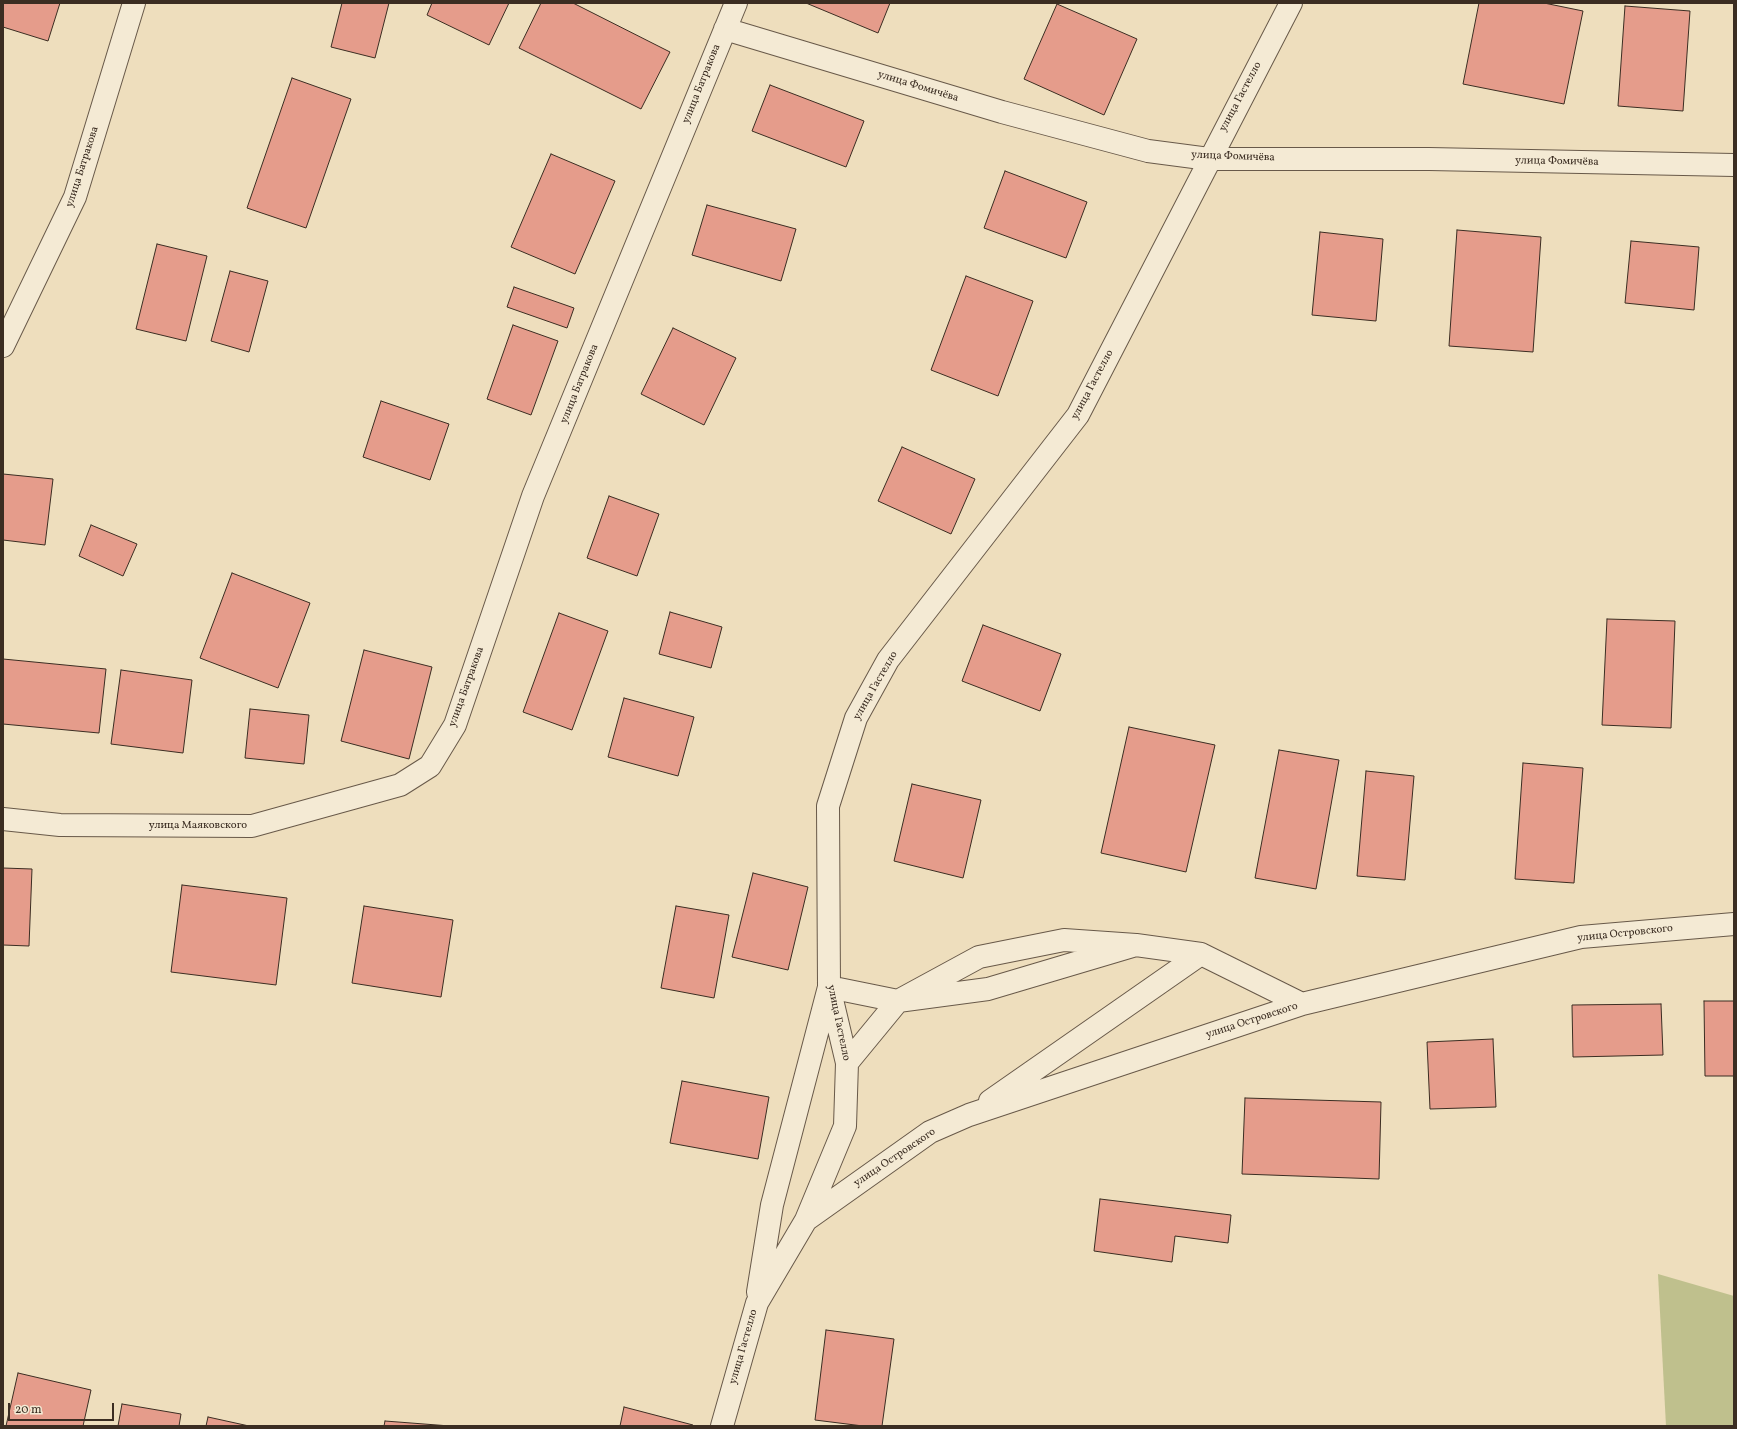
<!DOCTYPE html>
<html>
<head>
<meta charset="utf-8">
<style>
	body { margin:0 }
	#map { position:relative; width:1737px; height:1429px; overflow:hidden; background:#eedebd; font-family:Vollkorn,serif }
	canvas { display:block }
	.frame { position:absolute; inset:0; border:4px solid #3b2d22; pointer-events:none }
	.scale { position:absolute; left:8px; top:1403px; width:106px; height:18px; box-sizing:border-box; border:2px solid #3b2d22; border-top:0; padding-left:5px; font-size:12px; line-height:14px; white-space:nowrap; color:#3b2d22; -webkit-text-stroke:3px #f4ead4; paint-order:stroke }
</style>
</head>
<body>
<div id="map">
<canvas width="1737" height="1429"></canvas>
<div class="frame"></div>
<div class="scale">20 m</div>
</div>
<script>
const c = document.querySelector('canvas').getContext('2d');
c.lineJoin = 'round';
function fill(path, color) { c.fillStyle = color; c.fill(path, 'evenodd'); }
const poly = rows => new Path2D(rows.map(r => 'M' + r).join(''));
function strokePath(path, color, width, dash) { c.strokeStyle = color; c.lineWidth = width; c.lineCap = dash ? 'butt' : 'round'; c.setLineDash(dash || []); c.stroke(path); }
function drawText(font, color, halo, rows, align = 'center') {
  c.font = font + ' Vollkorn,serif'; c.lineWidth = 3; c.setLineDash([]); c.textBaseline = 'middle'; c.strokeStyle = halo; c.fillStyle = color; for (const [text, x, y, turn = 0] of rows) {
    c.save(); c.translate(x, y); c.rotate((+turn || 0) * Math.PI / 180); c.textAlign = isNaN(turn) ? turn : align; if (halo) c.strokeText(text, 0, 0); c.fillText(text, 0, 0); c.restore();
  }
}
fill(poly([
	[1658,1274,1734,1296,1734,1426,1666,1426]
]), '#bfc08d');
const building = poly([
	[3,3,60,3,48,41,3,27,3,3],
	[342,3,389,3,375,58,331,47,342,3],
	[432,3,509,3,489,45,427,15,432,3],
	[541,3,573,3,670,52,641,109,519,48,541,3],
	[806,3,890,3,878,33,806,3],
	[1479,3,1544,3,1583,11,1564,104,1463,84,1479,3],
	[1057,4,1137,39,1104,115,1024,79,1057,4],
	[1625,6,1690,11,1683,111,1618,106,1625,6],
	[292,78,351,99,306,228,247,208,292,78],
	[770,85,864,121,846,167,752,131,770,85],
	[551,154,615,181,575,274,511,247,551,154],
	[1005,171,1087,202,1066,258,984,228,1005,171],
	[707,205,796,229,781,281,692,255,707,205],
	[1457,230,1541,237,1533,352,1449,346,1457,230],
	[1320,232,1383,239,1376,321,1312,315,1320,232],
	[1631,241,1699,247,1694,310,1625,303,1631,241],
	[157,244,207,256,186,341,136,329,157,244],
	[230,271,268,281,249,352,211,341,230,271],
	[966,276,1033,301,998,396,931,370,966,276],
	[514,287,574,308,567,328,507,307,514,287],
	[513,325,558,341,531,415,487,399,513,325],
	[673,328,736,358,704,425,641,394,673,328],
	[381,401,449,424,430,480,363,457,381,401],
	[902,447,975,479,951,534,878,501,902,447],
	[3,474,53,479,45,545,3,540,3,474],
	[609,496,659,514,637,576,587,558,609,496],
	[91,525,137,544,123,576,79,556,91,525],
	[232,573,310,603,278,688,200,658,232,573],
	[670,612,722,627,711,668,659,654,670,612],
	[559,613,608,631,572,730,523,712,559,613],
	[1607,619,1675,621,1671,728,1602,725,1607,619],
	[983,625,1061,654,1040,711,962,681,983,625],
	[364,650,432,667,409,759,341,741,364,650],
	[3,659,106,669,99,733,3,724,3,659],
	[121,670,192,680,183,753,111,744,121,670],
	[624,698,694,717,678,776,608,757,624,698],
	[250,709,309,715,304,764,245,758,250,709],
	[1129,727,1215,745,1186,872,1101,853,1129,727],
	[1279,750,1339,760,1316,889,1255,878,1279,750],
	[1523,763,1583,768,1574,883,1515,879,1523,763],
	[1366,771,1414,776,1405,880,1357,876,1366,771],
	[912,784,981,800,963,878,894,861,912,784],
	[3,868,32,869,29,946,3,945,3,868],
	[753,873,808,887,788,970,732,957,753,873],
	[182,885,287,898,276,985,171,972,182,885],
	[364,906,453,920,441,997,352,983,364,906],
	[676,906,729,915,714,998,661,988,676,906],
	[1704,1001,1734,1001,1734,1076,1705,1076,1704,1001],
	[1661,1004,1663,1055,1573,1057,1572,1005,1661,1004],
	[1493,1039,1496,1107,1430,1109,1427,1042,1493,1039],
	[682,1081,769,1097,758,1159,670,1143,682,1081],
	[1245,1098,1381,1102,1379,1179,1242,1174,1245,1098],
	[1100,1199,1231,1215,1228,1243,1175,1236,1172,1262,1094,1251,1100,1199],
	[826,1330,894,1339,882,1426,863,1426,815,1420,826,1330],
	[18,1373,91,1390,83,1426,6,1426,18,1373],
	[122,1404,181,1414,179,1426,118,1426,122,1404],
	[624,1407,693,1425,693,1426,620,1426,624,1407],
	[208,1417,249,1426,206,1426,208,1417],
	[385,1421,450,1426,384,1426,385,1421]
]);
fill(building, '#e59c8b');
strokePath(building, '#3b2d22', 1);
const minor = poly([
	[725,29,1002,112,1148,151,1209,159,1429,159,1734,165],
	[3,346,75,197,134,3],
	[3,819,60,825,252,826,400,785,430,766,455,725,533,496,736,3],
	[847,1063,898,1001,979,957,1064,940,1136,945,1201,954,1302,1004],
	[990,1101,1201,954],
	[806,1220,930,1132,969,1115,1302,1004,1581,937,1734,924],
	[758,1292,772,1205,829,987,898,1001,988,989,1136,945],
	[722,1426,757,1303,806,1220,845,1126,847,1063,829,987,828,806,856,718,888,660,1078,415,1291,3]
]);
strokePath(minor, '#685949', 24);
strokePath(minor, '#f4ead4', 22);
drawText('11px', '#3b2d22', '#f4ead4', [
	["улица Батракова",702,84,-68],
	["улица Фомичёва",918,87,17],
	["улица Гастелло",1241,97,-62],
	["улица Фомичёва",1233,157,2],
	["улица Фомичёва",1557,162,1],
	["улица Батракова",83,167,-72],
	["улица Батракова",580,384,-68],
	["улица Гастелло",1093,385,-62],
	["улица Гастелло",876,686,-60],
	["улица Батракова",467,687,-70],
	["улица Маяковского",198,826],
	["улица Островского",1625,934,-6],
	["улица Островского",1252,1021,-18],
	["улица Гастелло",838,1023,78],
	["улица Островского",895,1158,-34],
	["улица Гастелло",744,1347,-74]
]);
</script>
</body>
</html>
